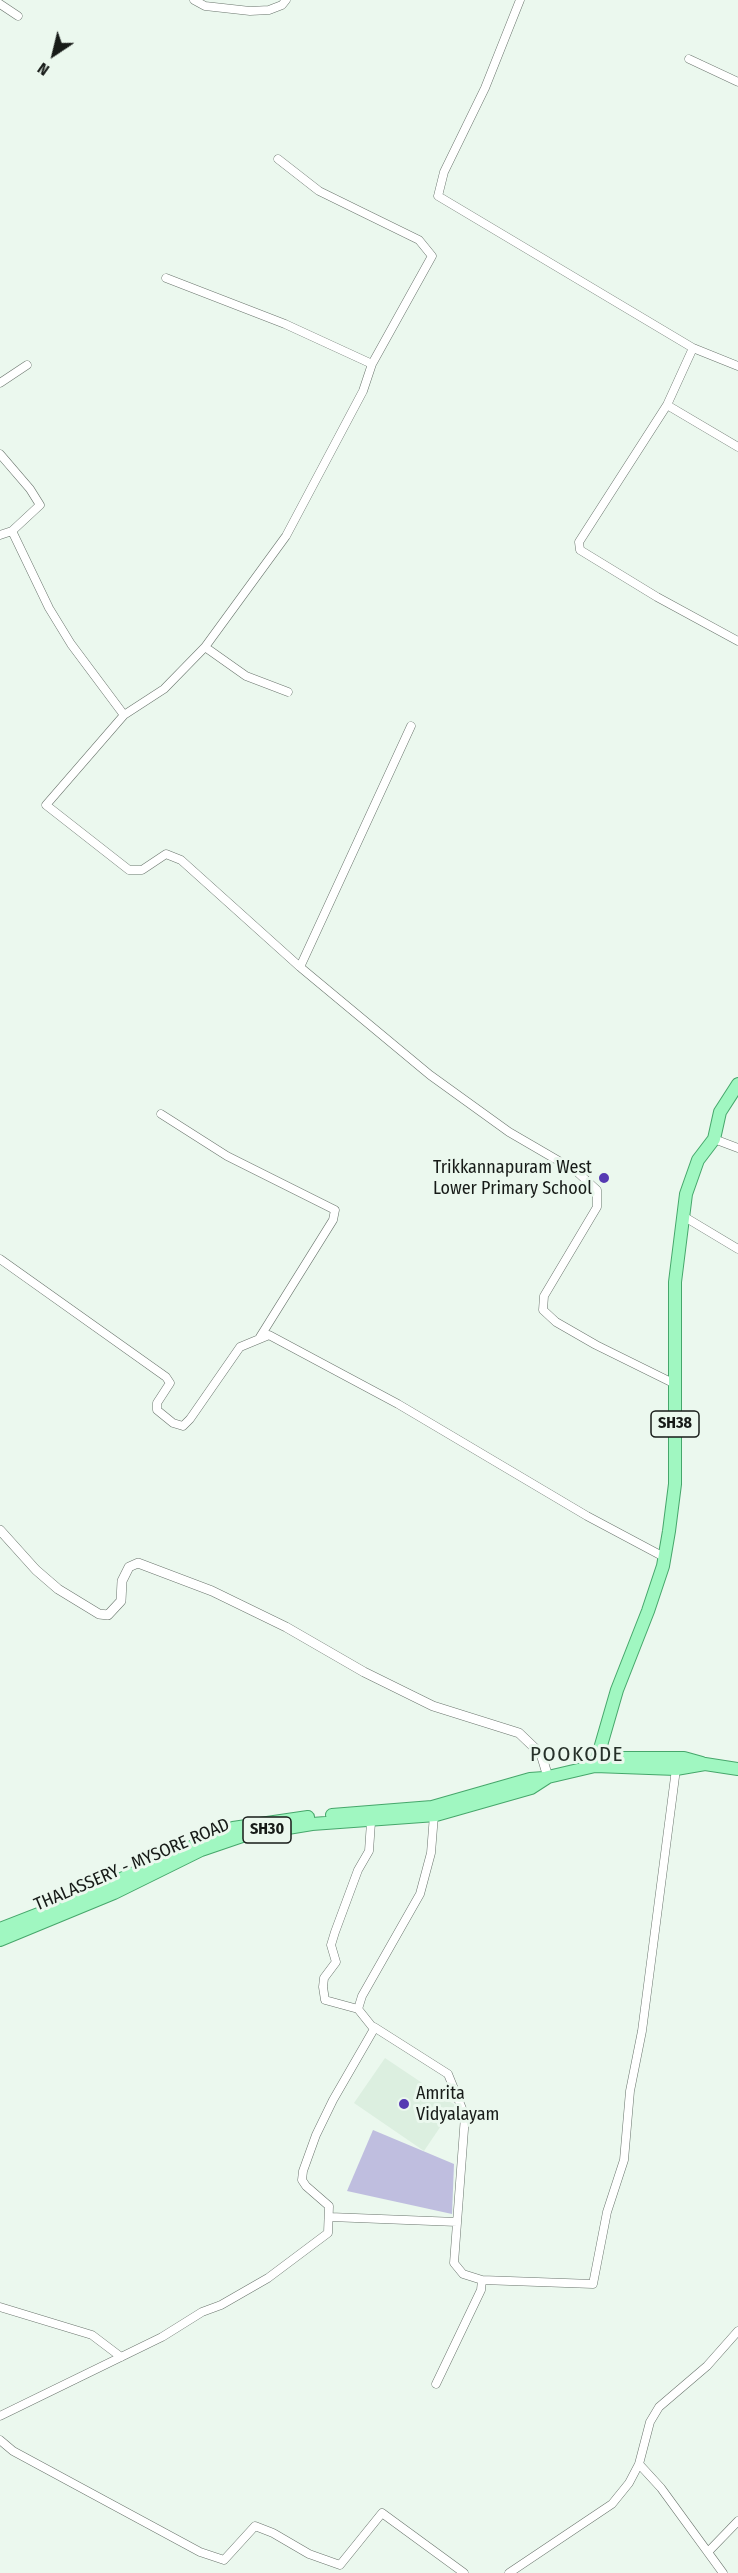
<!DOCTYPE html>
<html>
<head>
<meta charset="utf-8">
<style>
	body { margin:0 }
	#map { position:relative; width:738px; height:2573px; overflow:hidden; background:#ebf8ee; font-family:"Fira Sans Condensed",sans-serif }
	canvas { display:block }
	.north { position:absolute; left:24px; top:24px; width:60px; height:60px; -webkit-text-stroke:4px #ebf8ee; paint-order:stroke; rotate:215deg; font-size:16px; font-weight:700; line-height:24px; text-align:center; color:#171b18 }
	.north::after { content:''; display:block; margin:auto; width:21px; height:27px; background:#171b18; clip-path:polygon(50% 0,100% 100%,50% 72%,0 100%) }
</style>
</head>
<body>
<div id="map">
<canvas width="738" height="2573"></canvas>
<div class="north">N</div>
</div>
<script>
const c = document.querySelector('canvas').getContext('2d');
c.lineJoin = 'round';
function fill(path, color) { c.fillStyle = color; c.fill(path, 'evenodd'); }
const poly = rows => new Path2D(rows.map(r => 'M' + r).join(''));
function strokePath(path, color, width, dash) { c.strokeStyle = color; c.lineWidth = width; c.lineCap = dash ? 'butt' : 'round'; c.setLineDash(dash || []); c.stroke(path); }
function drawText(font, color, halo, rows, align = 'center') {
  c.font = font + ' "Fira Sans Condensed",sans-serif'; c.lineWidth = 6; c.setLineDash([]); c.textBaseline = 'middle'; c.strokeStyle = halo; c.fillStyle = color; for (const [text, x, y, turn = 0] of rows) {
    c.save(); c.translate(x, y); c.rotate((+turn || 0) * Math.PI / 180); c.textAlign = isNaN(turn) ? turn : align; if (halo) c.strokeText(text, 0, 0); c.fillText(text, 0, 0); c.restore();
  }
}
fill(poly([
	[385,2058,455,2105,424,2151,354,2103]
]), '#dcefe0');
fill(poly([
	[373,2130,454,2164,452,2214,347,2191]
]), '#bfbedf');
const minor = poly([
	[194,0,205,6,250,11,269,10,282,5,286,0],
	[520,0,485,88,444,172,438,196,693,348,738,366],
	[0,4,18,16],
	[689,59,738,82],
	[278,159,319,191,419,240,432,256,372,364,363,391,286,536,205,647,164,689,124,715,46,805,129,870,142,870,166,854,181,860,300,967,430,1075,509,1132,576,1171,597,1190,597,1207,544,1296,543,1310,556,1322,596,1345,675,1384],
	[166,278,285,324,372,364],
	[693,348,667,405,579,542,580,550,657,597,738,641],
	[0,383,27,365],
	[667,405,738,447],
	[0,454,30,489,40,505,12,531,0,535],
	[12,531,49,608,71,644,124,715],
	[205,647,246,676,288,692],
	[300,967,411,726],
	[161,1114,227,1156,335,1210,333,1220,260,1337],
	[714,1139,738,1148],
	[683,1216,738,1249],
	[0,1259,166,1377,170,1383,157,1403,157,1410,173,1423,183,1426,190,1419,240,1347,269,1335,398,1404,587,1516,664,1557],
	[358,2009,325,2000,323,1987,324,1978,336,1962,331,1945,335,1932,358,1870,369,1851,371,1822],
	[374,2027,448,2074,465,2116,454,2263,463,2274,482,2280,593,2284,607,2212,624,2160,630,2091,642,2031,676,1769],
	[330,2217,457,2222],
	[0,2307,92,2335,121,2357],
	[436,2384,481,2290,482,2280],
	[0,2416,162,2337,202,2312,221,2305,268,2278,328,2233,329,2206,306,2186,302,2180,303,2171,316,2135,333,2100,374,2029,358,2009,362,1996,420,1894,431,1853,434,1815],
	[0,2440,13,2451,200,2552,224,2560,255,2526,273,2533,309,2554,340,2565,382,2513,464,2573],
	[639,2464,661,2488,723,2573],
	[708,2552,738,2521],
	[509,2573,612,2504,629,2483,639,2464,650,2422,659,2407,707,2366,738,2331]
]);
const tertiary = poly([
	[0,1530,36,1570,58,1589,99,1614,108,1615,121,1601,122,1581,129,1567,138,1563,212,1591,286,1627,364,1672,433,1706,519,1733,541,1754,548,1777]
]);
const primary = poly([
	[595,1766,617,1690,648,1611,663,1566,669,1531,675,1484,675,1282,686,1194,698,1160,714,1139,720,1112,738,1084],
	[596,1766,609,1759,620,1758,684,1758,702,1763],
	[332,1815,432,1807,530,1779,544,1778],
	[0,1929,77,1899,233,1828,308,1817],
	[0,1940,114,1893,201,1850,245,1835,312,1824,436,1815,531,1788,548,1777,595,1766,676,1769,705,1764,738,1769]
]);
strokePath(minor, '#6a756d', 9);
strokePath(tertiary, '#6a756d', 10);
strokePath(primary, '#46a76b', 14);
strokePath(minor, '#fff', 8);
strokePath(tertiary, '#fff', 9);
strokePath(primary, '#a0f7c1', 12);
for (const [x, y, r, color] of [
	[604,1178,6,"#553ab2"],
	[404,2104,6,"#553ab2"]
]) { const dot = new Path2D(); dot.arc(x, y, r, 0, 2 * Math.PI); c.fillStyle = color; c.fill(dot); strokePath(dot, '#ebf8ee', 2); }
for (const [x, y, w] of [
	[675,1424,48],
	[267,1830,48]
]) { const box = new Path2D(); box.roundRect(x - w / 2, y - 13, w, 26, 4.5); c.fillStyle = '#ebf8ee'; c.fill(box); strokePath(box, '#171b18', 1.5); }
drawText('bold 16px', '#171b18', null, [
	["SH38",675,1424],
	["SH30",267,1830]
]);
drawText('18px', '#171b18', '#ebf8ee', [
	["Trikkannapuram West",592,1168],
	["Lower Primary School",592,1189],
	["Amrita",416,2094,"left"],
	["Vidyalayam",416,2115,"left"]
], 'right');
drawText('18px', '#171b18', '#ebf8ee', [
	["THALASSERY - MYSORE ROAD",132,1865,-23]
]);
c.letterSpacing = '1.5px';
drawText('21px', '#263029', '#ebf8ee', [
	["POOKODE",577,1755]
]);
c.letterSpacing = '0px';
</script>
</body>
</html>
